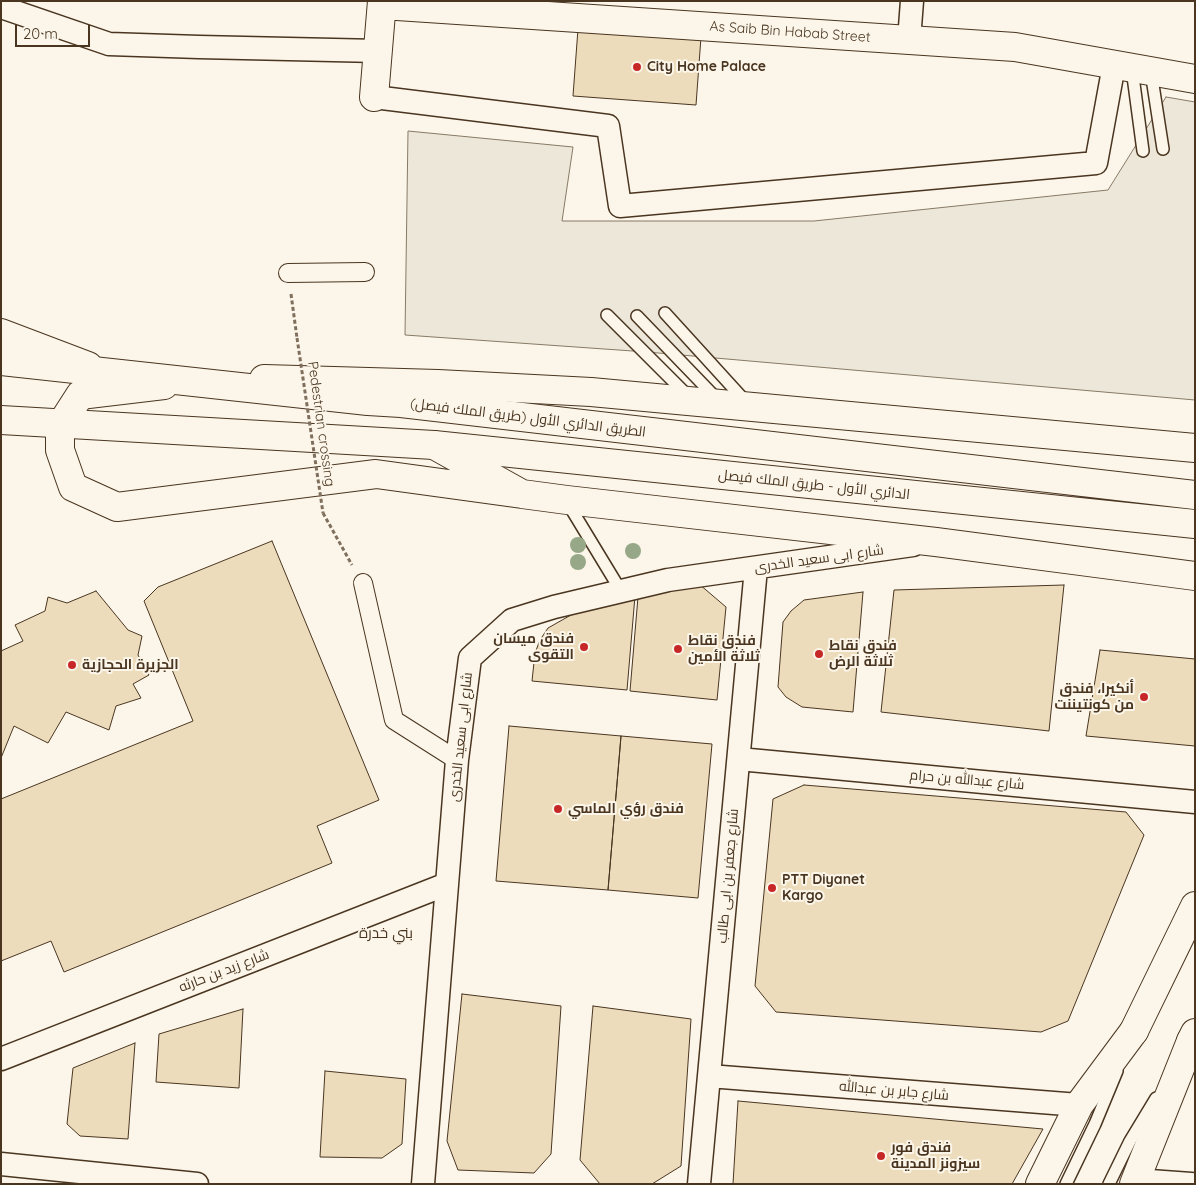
<!DOCTYPE html>
<html>
<head>
<meta charset="utf-8">
<style>
	body { margin:0 }
	#map { position:relative; width:1196px; height:1185px; overflow:hidden; background:#fbf6e9; font-family:Quicksand,sans-serif }
	canvas { display:block }
	.frame { position:absolute; inset:0; border:2px solid #4a3520; pointer-events:none }
	.scale { position:absolute; left:15px; top:25px; width:75px; height:22px; box-sizing:border-box; border:2px solid #4a3520; border-top:0; padding-left:6px; font-size:15px; line-height:18px; white-space:nowrap; color:#4a3520; -webkit-text-stroke:4px #fbf6e9; paint-order:stroke }
</style>
</head>
<body>
<div id="map">
<canvas width="1196" height="1185"></canvas>
<div class="frame"></div>
<div class="scale">20 m</div>
</div>
<script>
const c = document.querySelector('canvas').getContext('2d');
c.lineJoin = 'round';
function fill(path, color) { c.fillStyle = color; c.fill(path, 'evenodd'); }
const poly = rows => new Path2D(rows.map(r => 'M' + r).join(''));
function strokePath(path, color, width, dash) { c.strokeStyle = color; c.lineWidth = width; c.lineCap = dash ? 'butt' : 'round'; c.setLineDash(dash || []); c.stroke(path); }
function drawText(font, color, halo, rows, align = 'center') {
  c.font = font + ' Quicksand,Cairo,sans-serif'; c.lineWidth = 4; c.setLineDash([]); c.textBaseline = 'middle'; c.strokeStyle = halo; c.fillStyle = color; for (const [text, x, y, turn = 0] of rows) {
    c.save(); c.translate(x, y); c.rotate((+turn || 0) * Math.PI / 180); c.textAlign = isNaN(turn) ? turn : align; if (halo) c.strokeText(text, 0, 0); c.fillText(text, 0, 0); c.restore();
  }
}
const parking = poly([
	[1166,97,1195,102,1195,400,647,352,405,335,408,131,573,147,562,221,814,221,1108,190,1166,97]
]);
fill(parking, '#ede7d9');
strokePath(parking, '#887966', 1);
const building = poly([
	[578,29,701,37,696,105,573,96,578,29],
	[272,541,379,800,317,826,332,863,64,972,51,941,1,961,1,799,193,721,144,601,158,587,272,541],
	[699,584,726,607,717,700,630,691,638,597,699,584],
	[1064,585,1049,731,881,712,894,590,1064,585],
	[96,591,128,630,142,636,138,655,149,675,133,684,141,698,116,706,109,730,66,712,48,743,14,726,1,758,1,651,23,641,15,625,45,611,48,597,67,603,96,591],
	[863,592,853,712,802,707,786,697,778,687,783,622,791,611,804,600,863,592],
	[635,596,627,690,532,681,535,653,540,640,548,628,578,611,635,596],
	[1100,650,1195,659,1195,746,1086,736,1100,650],
	[509,726,621,736,608,890,496,881,509,726],
	[621,736,712,744,698,898,608,890,621,736],
	[804,785,1126,812,1144,835,1068,1021,1041,1032,776,1012,755,986,773,799,804,785],
	[462,994,561,1006,551,1154,534,1173,458,1170,447,1141,462,994],
	[593,1006,691,1019,681,1166,652,1184,600,1184,580,1160,593,1006],
	[243,1009,239,1088,156,1082,159,1034,243,1009],
	[135,1043,128,1139,80,1136,67,1124,73,1068,135,1043],
	[325,1071,406,1079,402,1144,382,1158,320,1157,325,1071],
	[738,1101,1043,1129,1012,1184,733,1184,738,1101]
]);
fill(building, '#ecdcbc');
strokePath(building, '#4a3520', 1);
const service = poly([
	[1132,69,1143,151],
	[1151,72,1163,149],
	[665,313,746,402],
	[607,315,689,397],
	[637,316,717,399],
	[567,502,621,591],
	[1066,1184,1095,1124,1117,1071],
	[1109,1184,1130,1141,1156,1098]
]);
const pedestrian = poly([
	[288,273,365,272],
	[363,583,394,720,457,760]
]);
const minor = poly([
	[1,7,109,44,199,47,378,51],
	[909,40,912,1],
	[374,97,608,126,620,206,1096,163,1114,65],
	[739,759,1195,802],
	[1,1059,447,884],
	[709,1076,1079,1105],
	[1,1164,197,1184],
	[1136,1180,1191,1184],
	[423,1184,457,760,470,658,512,620,554,607,668,580,913,545],
	[699,1184,756,568]
]);
const tertiary = poly([
	[1040,1184,1079,1105,1134,1031],
	[1134,1184,1191,1041]
]);
const secondary = poly([
	[382,5,1015,47,1195,79],
	[374,97,382,1],
	[1,333,88,366],
	[264,379,438,384,591,392,1195,448],
	[164,385,80,395,62,423,60,436,60,450,73,487,117,507,376,474,522,494],
	[434,445,522,494,567,500,936,542,1195,576],
	[1134,1031,1195,906],
	[1191,1041,1195,1033]
]);
const trunk = poly([
	[1,361,368,401,401,403,1195,495],
	[1,420,434,445,1195,524]
]);
strokePath(service, '#4a3520', 14);
strokePath(pedestrian, '#4a3520', 20);
strokePath(minor, '#4a3520', 25);
strokePath(tertiary, '#4a3520', 30);
strokePath(secondary, '#4a3520', 30);
strokePath(trunk, '#4a3520', 30);
strokePath(poly([
	[291,294,297,338],
	[323,513,352,565]
]), '#7f6f5c', 3, [4, 2.5]);
strokePath(service, '#fbf6e9', 11);
strokePath(pedestrian, '#fbf6e9', 18);
strokePath(minor, '#fbf6e9', 22);
strokePath(tertiary, '#fbf6e9', 28);
strokePath(secondary, '#fbf6e9', 28);
strokePath(trunk, '#fbf6e9', 28);
strokePath(poly([
	[297,338,323,513]
]), '#7f6f5c', 3, [4, 2.5]);
c.fillStyle = '#96a887';
for (const [x, y] of [
	[578,545],
	[633,551],
	[578,562]
]) { c.beginPath(); c.arc(x, y, 8, 0, 2 * Math.PI); c.fill(); }
for (const [x, y, r, color] of [
	[637,67,5,"#c62828"],
	[584,647,5,"#c62828"],
	[678,649,5,"#c62828"],
	[819,654,5,"#c62828"],
	[72,665,5,"#c62828"],
	[1144,697,5,"#c62828"],
	[558,809,5,"#c62828"],
	[772,888,5,"#c62828"],
	[881,1156,5,"#c62828"]
]) { const dot = new Path2D(); dot.arc(x, y, r, 0, 2 * Math.PI); c.fillStyle = color; c.fill(dot); strokePath(dot, '#fbf6e9', 2); }
drawText('14px', '#4a3520', '#fbf6e9', [
	["As Saib Bin Habab Street",790,32,4],
	["الطريق الدائري الأول (طريق الملك فيصل)",528,418,7],
	["Pedestrian crossing",321,424,82],
	["الدائري الأول - طريق الملك فيصل",814,485,6],
	["شارع ابى سعيد الخدرى",819,559,-8],
	["شارع ابى سعيد الخدرى",461,737,-84],
	["شارع عبدالله بن حرام",967,780,5],
	["شارع جعفر بن ابى طالب",728,876,-85],
	["شارع زيد بن حارثه",224,971,-21],
	["شارع جابر بن عبدالله",894,1091,5]
]);
drawText('bold 14px', '#4a3520', '#fbf6e9', [
	["City Home Palace",647,67],
	["فندق ميسان",574,639,"right"],
	["التقوى",574,655,"right"],
	["فندق نقاط",688,641],
	["ثلاثة الأمين",688,657],
	["فندق نقاط",829,646],
	["ثلاثة الرض",829,662],
	["الجزيرة الحجازية",82,665],
	["أنكيرا، فندق",1134,689,"right"],
	["من كونتيننت",1134,705,"right"],
	["فندق رؤي الماسي",568,809],
	["PTT Diyanet",782,880],
	["Kargo",782,896],
	["فندق فور",891,1148],
	["سيزونز المدينة",891,1164]
], 'left');
drawText('15px', '#4a3520', '#fbf6e9', [
	["بني خدرة",386,933]
]);
</script>
</body>
</html>
